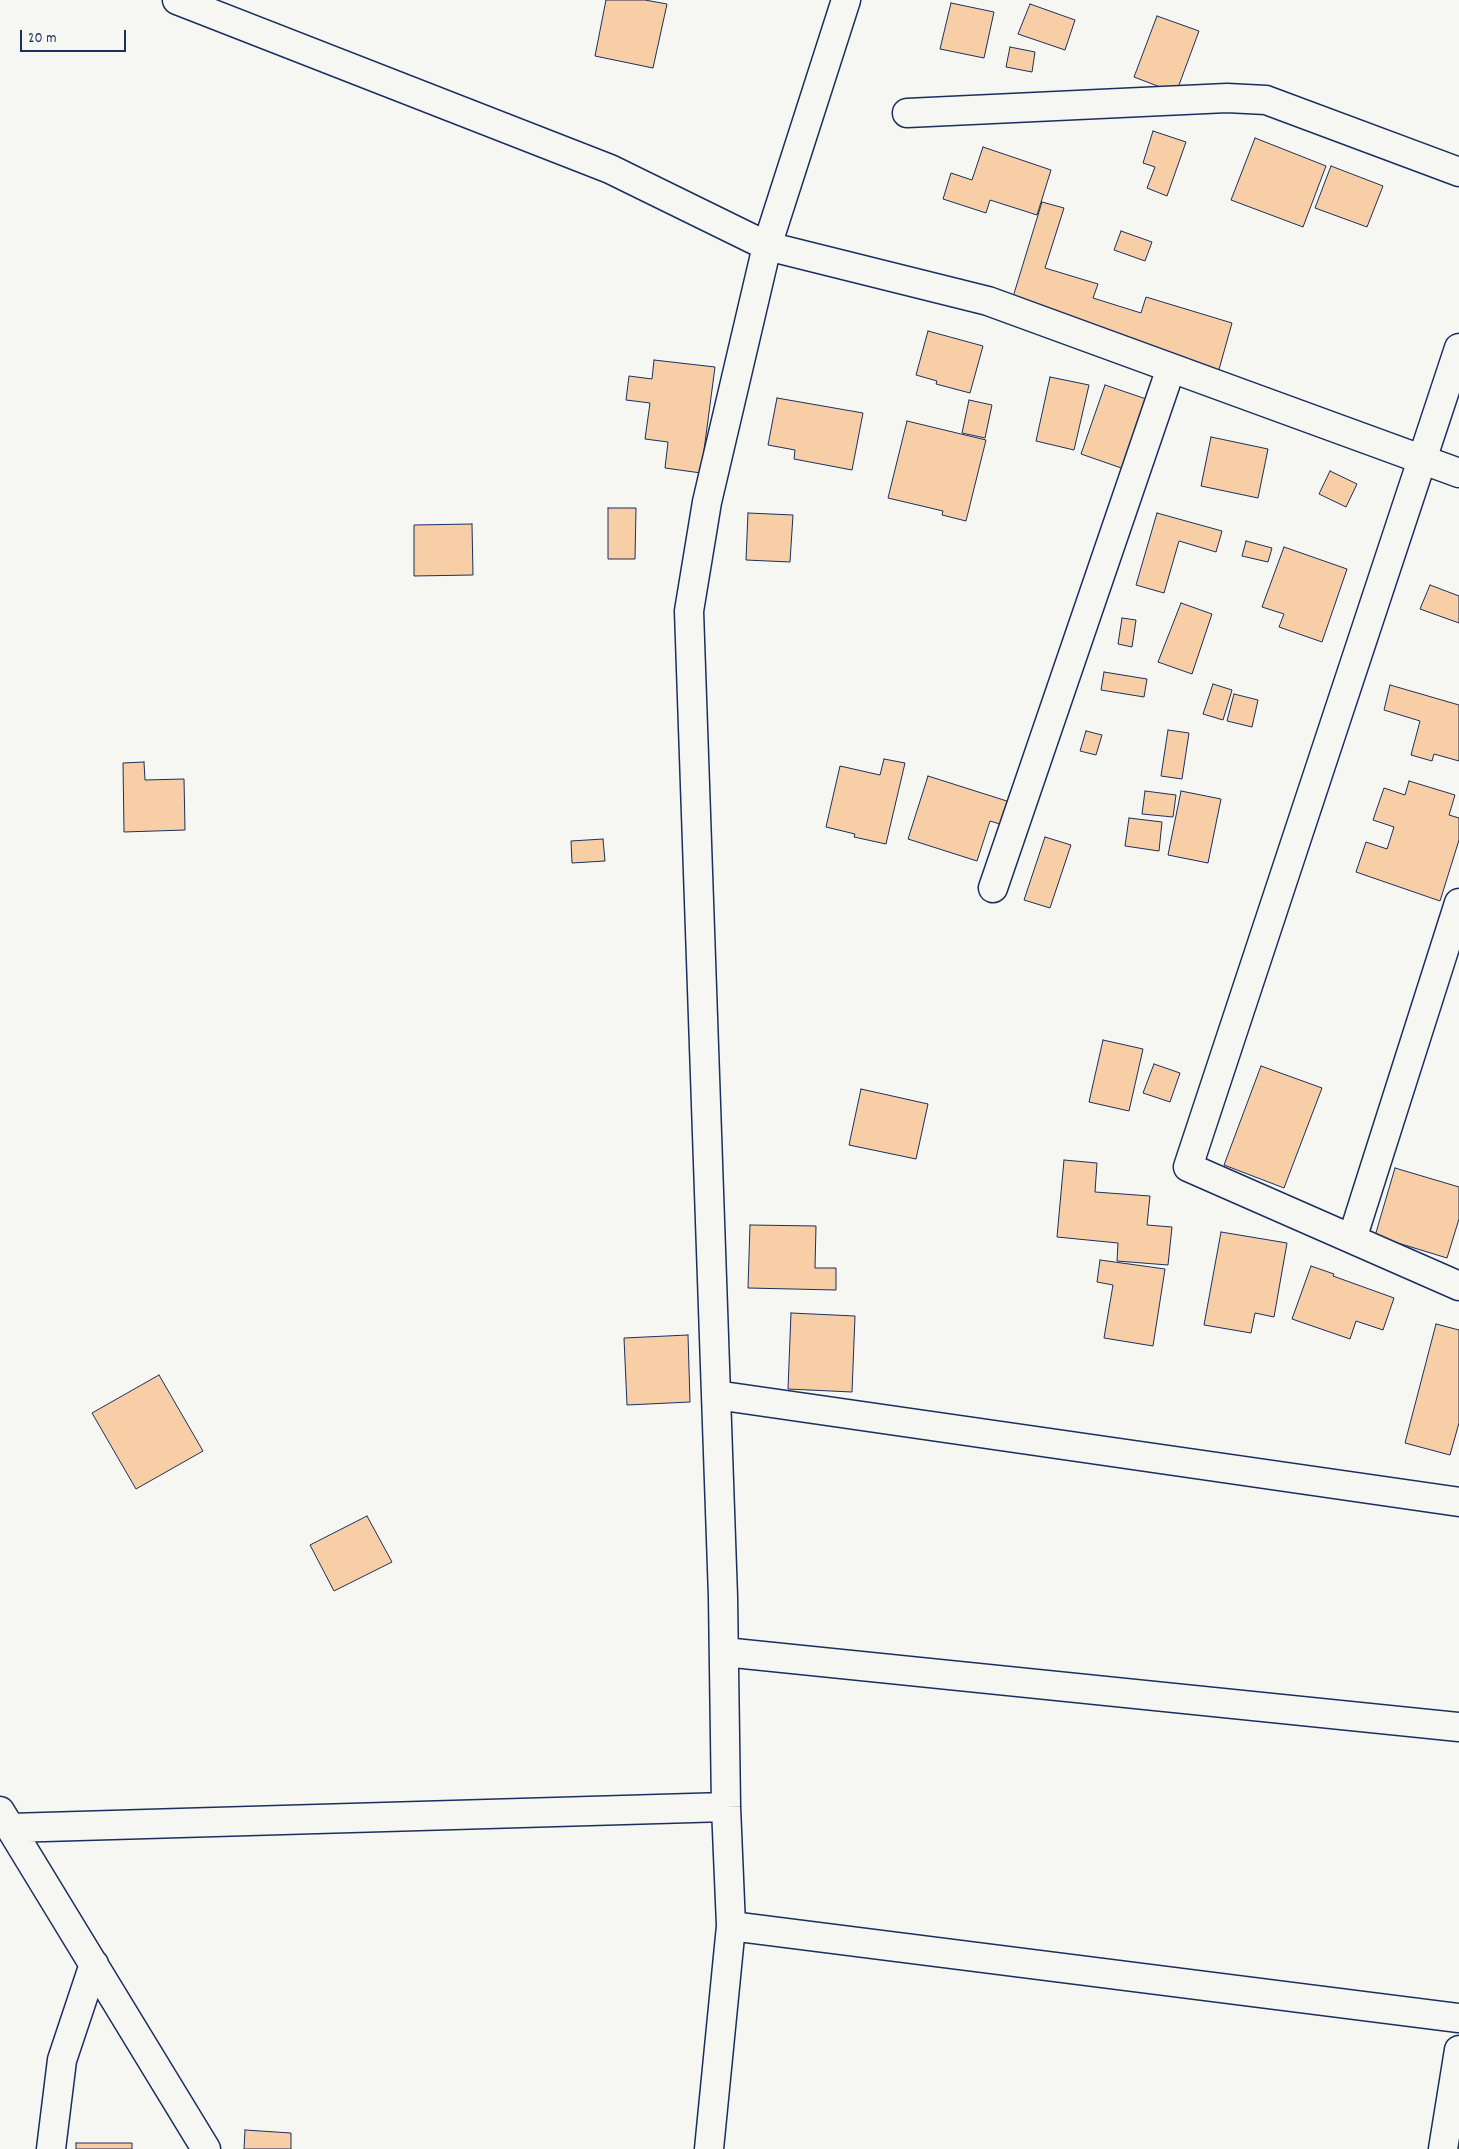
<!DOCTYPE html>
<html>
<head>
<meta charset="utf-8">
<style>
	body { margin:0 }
	#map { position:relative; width:1459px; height:2149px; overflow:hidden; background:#f6f6f2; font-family:Dekko,sans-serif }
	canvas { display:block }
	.scale { position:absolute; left:20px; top:30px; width:106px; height:22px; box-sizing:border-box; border:2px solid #1b2f5e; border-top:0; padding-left:6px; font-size:15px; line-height:18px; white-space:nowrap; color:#1b2f5e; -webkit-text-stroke:4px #f6f6f2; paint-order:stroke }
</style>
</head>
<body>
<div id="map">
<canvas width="1459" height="2149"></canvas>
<div class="scale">20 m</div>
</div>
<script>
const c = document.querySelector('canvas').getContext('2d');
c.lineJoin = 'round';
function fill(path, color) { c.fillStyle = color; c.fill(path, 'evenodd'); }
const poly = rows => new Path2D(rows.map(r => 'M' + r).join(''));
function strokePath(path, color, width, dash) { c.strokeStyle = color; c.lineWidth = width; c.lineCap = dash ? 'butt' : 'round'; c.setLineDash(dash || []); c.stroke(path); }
const building = poly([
	[606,0,645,0,667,4,653,68,595,56,606,0],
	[951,3,994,12,984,58,940,49,951,3],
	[1030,4,1075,20,1065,50,1018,34,1030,4],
	[1157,16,1199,31,1176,93,1134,77,1157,16],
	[1010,47,1035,52,1032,72,1006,67,1010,47],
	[1153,131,1186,142,1167,196,1147,188,1155,167,1143,163,1153,131],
	[1255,138,1326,166,1303,227,1231,200,1255,138],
	[983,147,1051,170,1037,215,990,200,986,213,943,199,951,173,972,180,983,147],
	[1331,166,1383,186,1367,227,1315,208,1331,166],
	[1042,202,1064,208,1045,268,1098,284,1093,298,1141,313,1146,297,1232,323,1218,373,1009,310,1042,202],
	[1121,231,1152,242,1145,261,1114,250,1121,231],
	[928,331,983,346,970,393,936,384,937,381,916,375,928,331],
	[654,360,715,367,701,473,665,468,668,442,645,439,650,403,626,400,629,376,652,379,654,360],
	[1050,377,1089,385,1074,450,1036,441,1050,377],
	[1105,385,1155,402,1130,471,1081,454,1105,385],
	[777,398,863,413,852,470,794,459,795,450,768,445,777,398],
	[969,400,992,405,985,438,962,433,969,400],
	[907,421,986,440,966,521,942,515,943,511,888,498,907,421],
	[1211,437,1268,449,1258,498,1201,486,1211,437],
	[1330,471,1357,484,1346,507,1319,494,1330,471],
	[608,508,636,508,635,559,608,559,608,508],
	[748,513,793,515,790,562,746,560,748,513],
	[1157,513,1222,531,1216,552,1179,541,1164,593,1136,585,1157,513],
	[472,524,473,575,414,576,414,525,472,524],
	[1246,541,1272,548,1268,562,1242,556,1246,541],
	[1284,547,1347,569,1322,642,1279,627,1284,614,1262,607,1284,547],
	[1430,585,1459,596,1459,623,1420,609,1430,585],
	[1181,603,1212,614,1192,674,1158,662,1181,603],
	[1122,618,1136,620,1132,647,1118,644,1122,618],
	[1104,672,1147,679,1144,697,1101,690,1104,672],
	[1213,684,1232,690,1223,720,1203,714,1213,684],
	[1390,685,1459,705,1459,761,1434,754,1432,761,1411,755,1420,721,1384,710,1390,685],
	[1234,694,1258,700,1252,727,1227,721,1234,694],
	[1168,730,1189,733,1182,779,1161,776,1168,730],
	[1086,731,1102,735,1096,755,1080,751,1086,731],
	[884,759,905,763,886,844,854,837,855,834,826,827,840,766,880,775,884,759],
	[144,762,145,780,184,779,185,830,124,832,123,763,144,762],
	[928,776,1010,802,1003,825,990,821,977,861,908,839,928,776],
	[1409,781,1455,795,1449,815,1459,818,1459,840,1440,901,1356,872,1366,842,1387,849,1394,827,1373,820,1384,788,1405,795,1409,781],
	[1145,791,1176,795,1173,817,1142,814,1145,791],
	[1181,791,1221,799,1208,863,1168,855,1181,791],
	[1129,818,1162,822,1159,851,1125,846,1129,818],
	[1045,837,1071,845,1050,908,1024,900,1045,837],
	[603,839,605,861,572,863,571,841,603,839],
	[1103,1040,1143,1049,1129,1111,1089,1102,1103,1040],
	[1154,1064,1180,1073,1170,1102,1143,1093,1154,1064],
	[1261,1066,1322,1088,1284,1188,1224,1165,1261,1066],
	[861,1089,928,1104,916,1159,849,1145,861,1089],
	[1064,1160,1097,1163,1095,1192,1150,1196,1147,1225,1172,1227,1168,1265,1117,1261,1118,1243,1057,1237,1064,1160],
	[1395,1168,1459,1187,1459,1219,1447,1258,1375,1236,1395,1168],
	[750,1225,816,1226,815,1268,836,1268,836,1290,748,1288,750,1225],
	[1221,1232,1287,1243,1274,1317,1255,1313,1251,1333,1204,1325,1221,1232],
	[1100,1260,1165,1269,1153,1346,1104,1338,1113,1285,1097,1282,1100,1260],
	[1311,1266,1334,1274,1333,1276,1394,1298,1383,1330,1356,1321,1350,1339,1292,1319,1311,1266],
	[791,1313,855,1316,852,1392,788,1389,791,1313],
	[1436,1324,1459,1330,1459,1423,1450,1455,1405,1443,1436,1324],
	[688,1335,690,1402,627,1405,624,1338,688,1335],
	[159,1375,203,1451,136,1489,92,1413,159,1375],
	[367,1516,392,1562,334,1591,310,1545,367,1516],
	[245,2130,291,2133,291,2149,244,2149,245,2130],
	[76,2143,132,2143,132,2149,76,2149,76,2143]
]);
fill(building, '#f7cea6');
strokePath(building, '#1b2f5e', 1);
const minor = poly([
	[177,0,610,169,767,246,988,301,1459,473],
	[907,113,1227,98,1266,100,1459,172],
	[1459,348,1188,1167,1459,1286],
	[993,888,1171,368],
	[1352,1239,1459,903],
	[716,1395,1459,1502],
	[724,1652,1459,1727],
	[0,1811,206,2149],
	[10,1828,726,1807],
	[731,1926,1459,2018],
	[51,2149,62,2060,94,1964],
	[709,2149,731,1926,726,1807,723,1597,716,1395,689,611,707,502,767,246,846,0],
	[1443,2149,1459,2050]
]);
strokePath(minor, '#1b2f5e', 31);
strokePath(minor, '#f6f6f2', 28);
</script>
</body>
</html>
